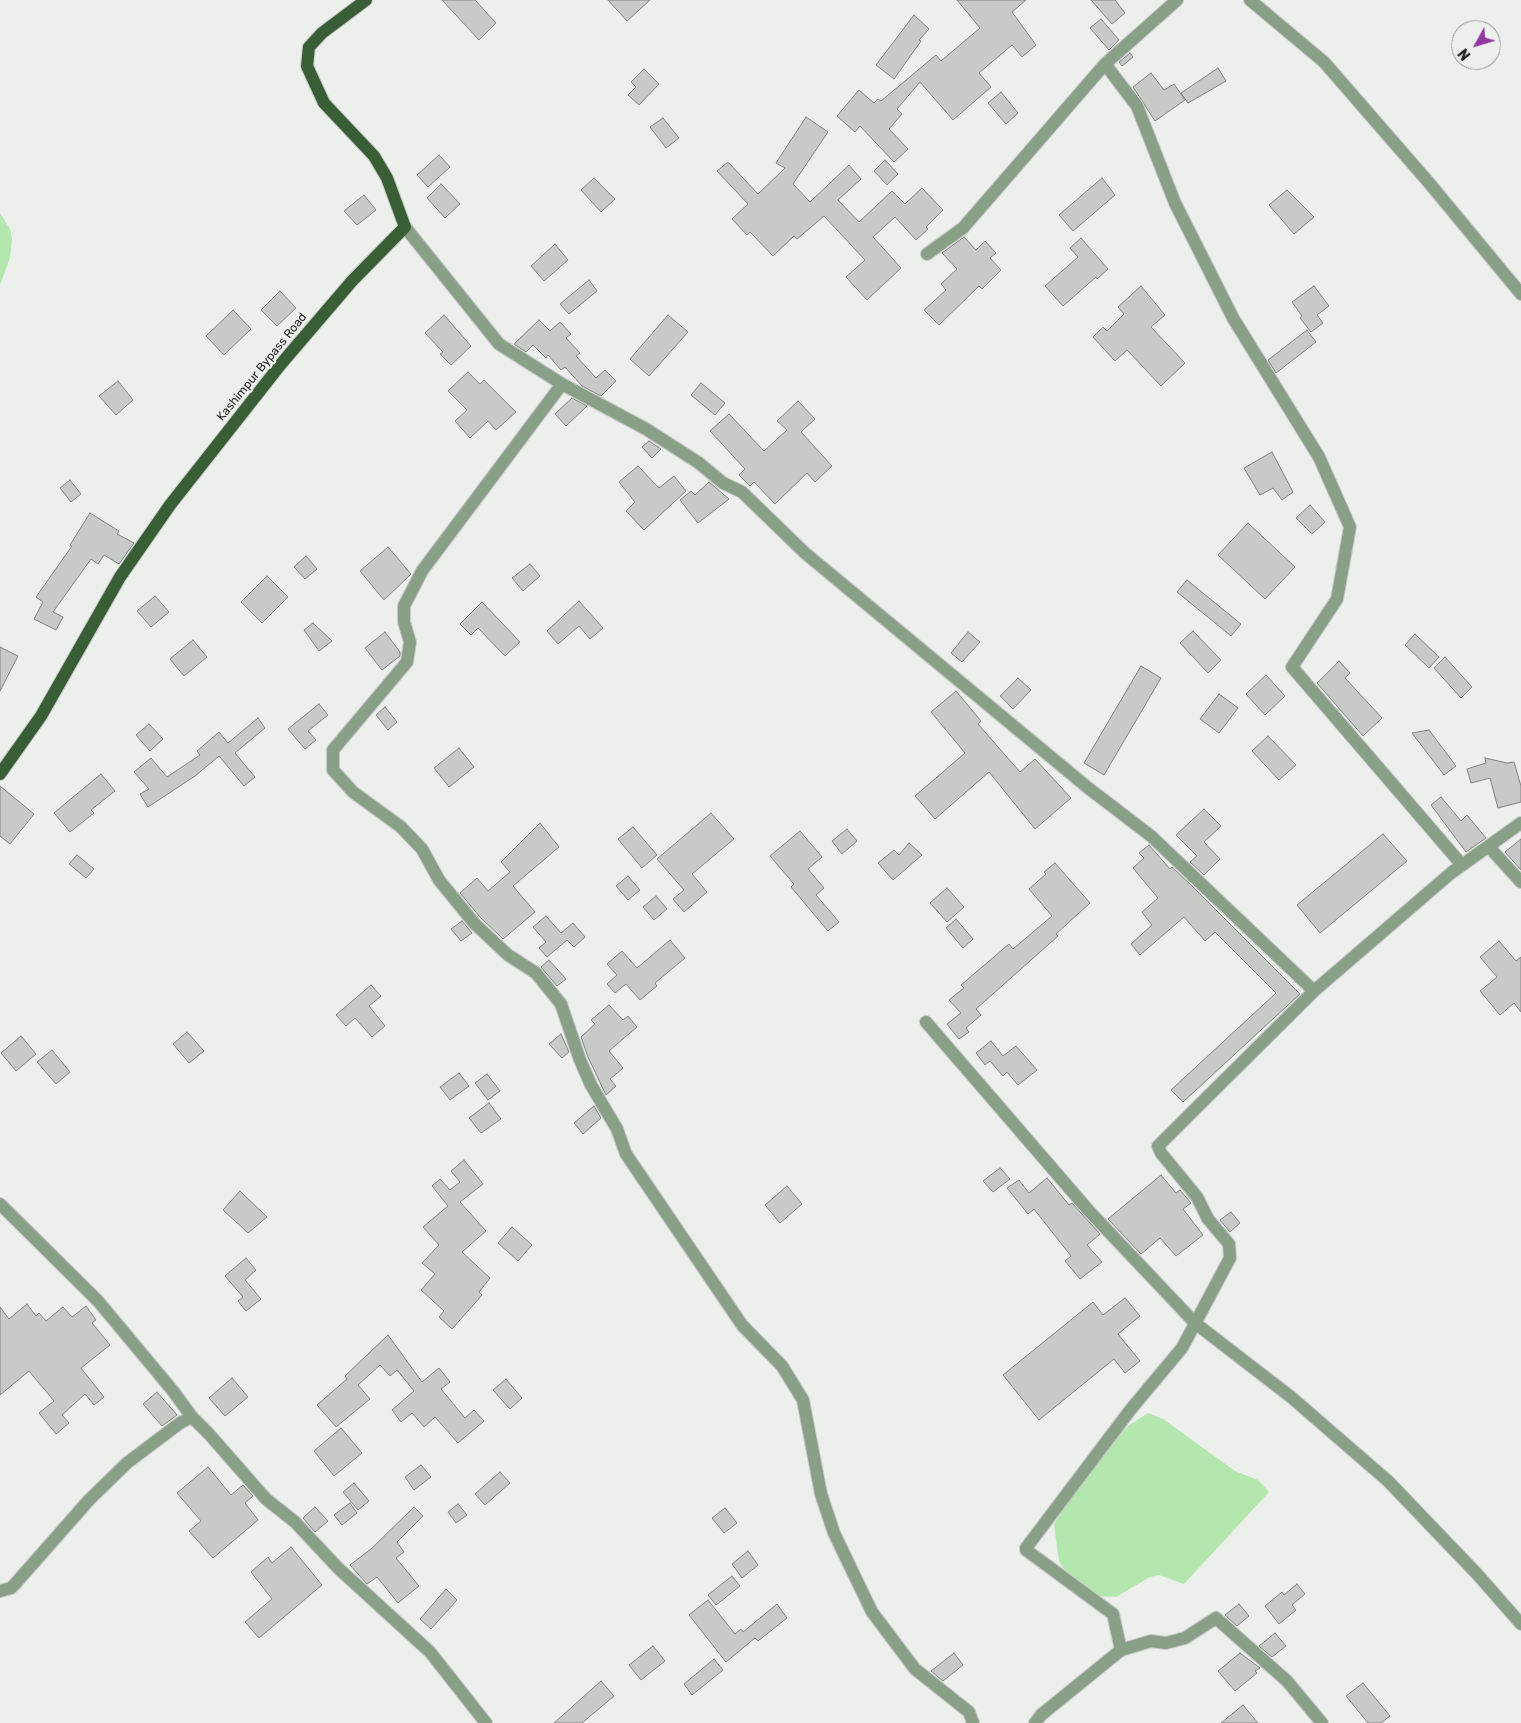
<!DOCTYPE html>
<html>
<head>
<meta charset="utf-8">
<style>
	body { margin:0 }
	#map { position:relative; width:1521px; height:1723px; overflow:hidden; background:#ecefec; font-family:Rubik,sans-serif }
	canvas { display:block }
	.north { position:absolute; left:1451px; top:20px; width:50px; height:50px; box-sizing:border-box; background:#ecefec; border:1px solid #9b9d9b; border-radius:50%; rotate:231deg; font-size:14px; font-weight:700; line-height:20px; text-align:center; color:#212221 }
	.north::after { content:''; display:block; margin:auto; width:18px; height:22px; background:#9237a1; clip-path:polygon(50% 0,100% 100%,50% 72%,0 100%) }
</style>
</head>
<body>
<div id="map">
<canvas width="1521" height="1723"></canvas>
<div class="north">N</div>
</div>
<script>
const c = document.querySelector('canvas').getContext('2d');
c.lineJoin = 'round';
function fill(path, color) { c.fillStyle = color; c.fill(path, 'evenodd'); }
const poly = rows => new Path2D(rows.map(r => 'M' + r).join(''));
function strokePath(path, color, width, dash) { c.strokeStyle = color; c.lineWidth = width; c.lineCap = dash ? 'butt' : 'round'; c.setLineDash(dash || []); c.stroke(path); }
function drawText(font, color, halo, rows, align = 'center') {
  c.font = font + ' Rubik,sans-serif'; c.lineWidth = 4.5; c.setLineDash([]); c.textBaseline = 'middle'; c.strokeStyle = halo; c.fillStyle = color; for (const [text, x, y, turn = 0] of rows) {
    c.save(); c.translate(x, y); c.rotate((+turn || 0) * Math.PI / 180); c.textAlign = isNaN(turn) ? turn : align; if (halo) c.strokeText(text, 0, 0); c.fillText(text, 0, 0); c.restore();
  }
}
fill(poly([
	[0,213,10,229,12,239,10,258,0,285],
	[1148,1413,1163,1419,1235,1471,1258,1480,1269,1492,1184,1584,1159,1575,1150,1577,1116,1597,1099,1596,1071,1578,1062,1566,1059,1561,1054,1525,1067,1500,1103,1453,1128,1426]
]), '#b4e7ae');
const building = poly([
	[442,0,475,0,496,23,479,40,442,0],
	[608,0,650,0,627,21,608,0],
	[957,0,1026,0,1012,12,1036,45,1022,57,1012,45,979,73,991,87,953,120,920,82,897,109,902,114,889,129,908,149,894,162,860,126,855,132,837,116,859,90,874,103,878,99,881,101,936,55,941,61,980,28,957,0],
	[1091,0,1115,0,1125,13,1112,24,1091,0],
	[914,15,929,29,919,40,921,41,894,79,876,65,914,15],
	[1101,19,1119,40,1109,50,1090,28,1101,19],
	[1130,53,1133,57,1122,66,1119,62,1130,53],
	[1218,68,1226,81,1188,103,1181,93,1218,68],
	[644,69,659,84,639,105,628,95,636,87,631,82,644,69],
	[1151,73,1164,90,1174,84,1185,100,1155,121,1133,87,1151,73],
	[1001,92,1018,113,1006,124,988,103,1001,92],
	[806,117,828,132,793,184,810,202,849,165,861,179,838,200,859,222,892,191,905,204,922,188,943,210,926,227,928,229,916,240,895,217,873,237,901,268,867,300,846,277,865,260,824,216,797,239,794,236,773,256,750,232,747,235,732,219,748,204,717,171,728,162,758,194,785,168,776,163,806,117],
	[663,118,679,138,666,148,650,127,663,118],
	[439,155,450,167,428,187,417,175,439,155],
	[885,160,898,174,887,185,874,171,885,160],
	[594,178,615,199,601,212,581,190,594,178],
	[1102,178,1115,195,1073,231,1059,215,1102,178],
	[441,184,460,204,445,218,427,198,441,184],
	[1287,190,1314,217,1294,234,1269,205,1287,190],
	[364,195,376,210,357,225,344,211,364,195],
	[964,237,976,250,985,241,996,253,990,258,1001,270,982,289,979,286,939,325,924,310,946,290,941,284,957,269,942,253,964,237],
	[1081,238,1108,269,1097,279,1096,277,1063,306,1045,286,1078,257,1070,248,1081,238],
	[555,244,568,260,544,281,531,266,555,244],
	[589,280,597,291,569,314,560,304,589,280],
	[1141,286,1165,315,1151,327,1185,363,1161,386,1127,350,1115,361,1093,337,1103,327,1107,331,1124,314,1118,307,1141,286],
	[1314,286,1329,306,1317,315,1323,323,1311,332,1300,318,1302,316,1292,302,1314,286],
	[280,291,296,308,277,326,261,310,280,291],
	[233,310,251,329,224,355,206,336,233,310],
	[444,315,471,346,451,365,440,354,443,352,425,333,444,315],
	[668,315,688,332,649,376,630,359,668,315],
	[539,320,550,331,560,322,571,334,566,338,580,353,576,356,596,378,605,370,616,381,601,396,582,386,565,367,561,370,548,355,546,358,533,345,526,352,514,344,539,320],
	[1307,330,1316,342,1276,373,1268,360,1307,330],
	[468,372,480,384,484,380,516,412,496,430,488,421,470,438,455,421,467,410,448,391,468,372],
	[118,381,133,400,116,415,99,396,118,381],
	[701,383,725,403,715,415,691,395,701,383],
	[572,398,587,406,566,426,555,414,572,398],
	[798,401,815,419,801,432,832,466,815,482,807,473,775,504,754,482,750,486,739,475,745,469,710,431,729,414,764,451,787,430,777,421,798,401],
	[649,441,661,449,652,458,642,447,649,441],
	[1272,452,1293,492,1282,500,1273,488,1260,495,1244,468,1272,452],
	[638,466,659,488,674,476,686,491,644,530,626,511,635,502,619,482,638,466],
	[70,480,81,494,71,502,60,488,70,480],
	[709,482,729,499,698,523,680,500,691,491,695,495,709,482],
	[1310,505,1325,522,1312,534,1296,518,1310,505],
	[90,513,119,531,117,534,134,543,119,564,104,555,98,564,91,559,53,612,63,617,56,630,34,619,43,602,36,597,72,546,70,545,90,513],
	[1248,523,1295,567,1265,599,1218,555,1248,523],
	[388,547,411,574,384,600,360,571,388,547],
	[306,556,317,569,305,579,294,567,306,556],
	[530,564,540,576,523,591,512,578,530,564],
	[267,576,288,597,262,623,241,602,267,576],
	[1187,580,1241,624,1231,636,1177,592,1187,580],
	[155,596,169,612,151,627,137,611,155,596],
	[579,601,603,628,590,639,579,626,558,644,547,631,579,601],
	[482,602,520,642,505,656,478,628,471,635,460,624,482,602],
	[313,623,332,641,319,651,304,630,313,623],
	[1193,631,1221,660,1208,673,1180,643,1193,631],
	[385,632,400,652,400,656,382,670,365,648,385,632],
	[968,632,980,642,962,662,951,653,968,632],
	[1415,634,1439,657,1429,668,1405,645,1415,634],
	[193,640,207,657,184,676,170,659,193,640],
	[0,647,18,656,0,691,0,647],
	[1445,657,1472,687,1461,698,1434,668,1445,657],
	[1339,661,1350,673,1345,678,1382,718,1363,736,1317,683,1339,661],
	[1141,666,1161,678,1104,775,1084,763,1141,666],
	[1266,675,1285,696,1265,715,1246,694,1266,675],
	[1018,678,1031,690,1013,709,1000,696,1018,678],
	[956,691,981,721,978,724,1020,772,1035,759,1071,798,1035,829,989,772,935,819,915,796,965,753,931,712,956,691],
	[1219,694,1238,708,1219,733,1200,719,1219,694],
	[319,704,328,715,308,731,316,740,305,749,288,729,319,704],
	[385,707,397,722,388,730,376,715,385,707],
	[258,718,265,728,235,753,255,777,244,786,219,756,195,776,148,807,140,794,149,789,134,772,151,758,167,777,200,755,197,751,219,732,228,743,258,718],
	[149,724,163,739,150,751,136,735,149,724],
	[1429,730,1456,766,1444,775,1412,733,1429,730],
	[1268,736,1296,765,1279,780,1252,751,1268,736],
	[459,748,474,767,449,787,434,768,459,748],
	[1485,758,1507,763,1514,762,1521,786,1521,802,1498,808,1490,778,1471,783,1467,769,1486,763,1485,758],
	[101,774,115,791,91,810,94,813,70,832,54,813,101,774],
	[0,786,34,814,10,844,0,836,0,786],
	[1441,797,1461,821,1467,815,1486,838,1466,852,1431,805,1441,797],
	[1204,809,1221,826,1204,842,1220,859,1204,875,1190,862,1197,856,1176,835,1204,809],
	[711,813,734,839,692,874,707,892,684,912,673,899,684,890,657,859,711,813],
	[540,823,559,847,513,886,535,912,503,939,480,917,460,893,477,878,488,891,510,872,501,862,540,823],
	[633,827,657,855,642,868,618,839,633,827],
	[847,829,857,841,842,854,832,841,847,829],
	[800,831,822,857,808,869,824,888,816,895,839,922,828,931,791,887,794,884,770,856,800,831],
	[1383,834,1407,861,1320,933,1297,905,1383,834],
	[1521,839,1521,870,1505,852,1521,839],
	[909,843,922,855,893,880,878,863,894,850,899,855,909,843],
	[1149,845,1170,869,1172,867,1192,886,1300,994,1183,1102,1171,1090,1276,993,1215,932,1205,941,1184,917,1140,955,1131,944,1152,925,1142,912,1158,898,1133,868,1144,858,1139,853,1149,845],
	[77,855,94,869,86,878,69,864,77,855],
	[1055,863,1090,903,1056,934,1058,936,976,1009,981,1015,966,1028,969,1032,959,1039,947,1024,961,1013,949,1000,964,988,961,985,1009,944,1013,949,1052,916,1029,889,1046,874,1044,872,1055,863],
	[628,876,640,890,628,900,616,886,628,876],
	[947,888,964,907,947,922,930,903,947,888],
	[656,896,667,909,654,920,643,907,656,896],
	[546,916,561,933,573,923,585,937,574,947,567,940,547,957,539,948,546,942,533,927,546,916],
	[956,919,973,939,963,948,946,928,956,919],
	[462,921,472,933,461,941,451,929,462,921],
	[670,940,685,958,655,983,657,986,640,1000,626,984,615,993,607,984,617,975,607,964,622,951,637,968,670,940],
	[1499,941,1516,961,1521,957,1521,1012,1514,1003,1500,1015,1480,991,1497,977,1480,957,1499,941],
	[549,960,566,979,557,986,541,967,549,960],
	[371,985,381,996,369,1006,385,1026,372,1037,355,1018,346,1026,336,1015,371,985],
	[609,1005,623,1020,628,1016,637,1027,609,1051,623,1068,610,1079,616,1086,606,1095,588,1057,581,1037,595,1024,591,1020,609,1005],
	[187,1032,204,1051,189,1063,173,1044,187,1032],
	[561,1034,569,1052,562,1058,549,1044,561,1034],
	[21,1036,36,1054,16,1071,1,1053,21,1036],
	[991,1041,1003,1056,1016,1046,1037,1070,1018,1085,1007,1072,1003,1076,990,1061,985,1065,976,1053,991,1041],
	[52,1050,70,1072,56,1084,37,1062,52,1050],
	[459,1073,469,1086,450,1100,440,1087,459,1073],
	[487,1074,500,1091,488,1100,475,1083,487,1074],
	[489,1103,501,1119,481,1133,469,1118,489,1103],
	[594,1106,601,1118,583,1134,574,1123,594,1106],
	[464,1160,483,1184,460,1202,486,1231,462,1252,490,1278,479,1292,482,1295,452,1329,439,1317,444,1311,421,1290,435,1274,422,1263,439,1245,423,1227,448,1206,432,1186,440,1179,450,1190,460,1182,451,1171,464,1160],
	[1000,1168,1010,1179,993,1192,983,1181,1000,1168],
	[1161,1175,1176,1193,1180,1190,1191,1203,1183,1209,1203,1235,1176,1256,1160,1238,1141,1254,1108,1219,1161,1175],
	[1047,1178,1069,1205,1072,1203,1100,1234,1087,1245,1102,1262,1080,1279,1065,1261,1071,1256,1034,1209,1028,1214,1007,1188,1019,1180,1029,1193,1047,1178],
	[787,1186,802,1204,780,1223,765,1205,787,1186],
	[240,1191,267,1217,248,1233,223,1210,240,1191],
	[1231,1212,1240,1223,1230,1232,1220,1220,1231,1212],
	[512,1227,532,1245,518,1261,498,1243,512,1227],
	[246,1258,256,1270,245,1280,261,1299,246,1311,238,1301,243,1297,225,1276,246,1258],
	[1125,1298,1140,1316,1118,1334,1140,1361,1125,1373,1114,1359,1039,1420,1003,1375,1093,1302,1103,1315,1125,1298],
	[27,1304,36,1316,39,1313,46,1321,63,1307,72,1317,86,1306,96,1320,92,1323,110,1345,81,1368,104,1397,94,1405,85,1394,62,1415,69,1423,56,1434,39,1413,54,1401,29,1371,0,1395,0,1307,9,1319,27,1304],
	[388,1335,422,1382,439,1368,450,1382,441,1389,465,1418,474,1410,484,1421,458,1443,435,1417,424,1427,412,1413,401,1422,392,1410,414,1391,397,1370,390,1376,380,1365,358,1385,370,1399,336,1427,317,1405,347,1379,345,1376,388,1335],
	[232,1378,248,1397,225,1416,209,1398,232,1378],
	[506,1379,522,1398,510,1409,493,1390,506,1379],
	[157,1392,177,1415,162,1426,143,1404,157,1392],
	[341,1428,362,1453,334,1476,314,1451,341,1428],
	[421,1465,431,1477,414,1490,405,1477,421,1465],
	[208,1467,231,1495,243,1485,253,1496,245,1503,258,1520,213,1558,189,1531,201,1521,177,1493,208,1467],
	[500,1472,510,1483,485,1505,475,1494,500,1472],
	[354,1483,369,1501,358,1510,343,1492,354,1483],
	[350,1503,357,1513,342,1525,334,1515,350,1503],
	[458,1504,467,1515,456,1523,448,1512,458,1504],
	[315,1507,328,1521,315,1532,303,1518,315,1507],
	[414,1507,423,1516,397,1542,404,1552,396,1558,419,1586,398,1603,377,1577,367,1584,350,1565,371,1549,414,1507],
	[725,1508,737,1523,724,1533,712,1518,725,1508],
	[291,1547,322,1585,259,1638,245,1622,272,1599,251,1572,268,1557,272,1563,291,1547],
	[748,1551,758,1565,742,1578,732,1564,748,1551],
	[732,1576,740,1586,716,1605,708,1595,732,1576],
	[1297,1584,1305,1594,1292,1605,1296,1610,1279,1624,1265,1606,1282,1592,1284,1595,1297,1584],
	[446,1589,457,1600,431,1629,420,1619,446,1589],
	[708,1600,735,1634,741,1629,743,1632,777,1604,787,1618,758,1641,755,1638,726,1662,689,1615,708,1600],
	[1239,1604,1249,1616,1237,1626,1225,1615,1239,1604],
	[1275,1633,1286,1646,1272,1657,1259,1646,1275,1633],
	[653,1646,665,1661,641,1680,629,1665,653,1646],
	[954,1653,963,1665,943,1681,931,1671,954,1653],
	[1240,1653,1260,1668,1255,1671,1257,1673,1235,1691,1218,1671,1240,1653],
	[714,1659,723,1670,692,1695,684,1684,714,1659],
	[601,1681,614,1696,582,1723,554,1723,601,1681],
	[1363,1683,1390,1716,1381,1723,1368,1723,1346,1696,1363,1683],
	[1243,1705,1258,1723,1221,1723,1243,1705]
]);
fill(building, '#c8cac7');
strokePath(building, '#7f827f', 1);
const minor = poly([
	[1250,0,1324,62,1430,184,1521,294],
	[1105,64,1137,106,1175,203,1233,318,1319,457,1350,527,1337,599,1292,667,1462,865],
	[405,227,499,344,562,384,646,429,699,463,723,483,742,492,805,553,1087,787,1151,836,1314,991],
	[927,254,963,228,1105,64,1177,0],
	[562,384,422,571,404,606,404,622,410,642,407,662,333,750,333,770,353,792,401,827,422,849,439,880,474,923,508,955,536,973,561,1004,580,1060,591,1085,617,1129,626,1154,742,1325,782,1366,803,1400,821,1494,834,1533,872,1612,915,1669,969,1712,973,1723],
	[1489,847,1521,882],
	[926,1022,1089,1211,1195,1323,1291,1397,1388,1481,1478,1575,1521,1624],
	[0,1204,98,1301,173,1391,192,1417,209,1434,266,1499,295,1522,338,1568,430,1652,486,1723],
	[0,1591,11,1588,15,1584,89,1500,127,1463,180,1423,192,1417],
	[1121,1650,1151,1641,1166,1643,1185,1638,1216,1618,1287,1681,1322,1723],
	[1035,1723,1041,1715,1121,1650,1113,1614,1026,1550,1026,1548,1131,1409,1182,1348,1230,1258,1229,1244,1208,1219,1197,1197,1161,1153,1158,1146,1314,991,1451,873,1521,823]
]);
const major = poly([
	[0,774,41,716,120,577,170,505,281,364,352,281,405,227,387,178,374,156,324,103,307,66,309,47,322,33,366,0]
]);
strokePath(minor, '#c7cac7', 14);
strokePath(major, '#c7cac7', 14);
strokePath(minor, '#8a9f88', 12);
strokePath(major, '#395e35', 12);
drawText('12px', '#212221', '#ecefec', [
	["Kashimpur Bypass Road",262,367,-51]
]);
</script>
</body>
</html>
